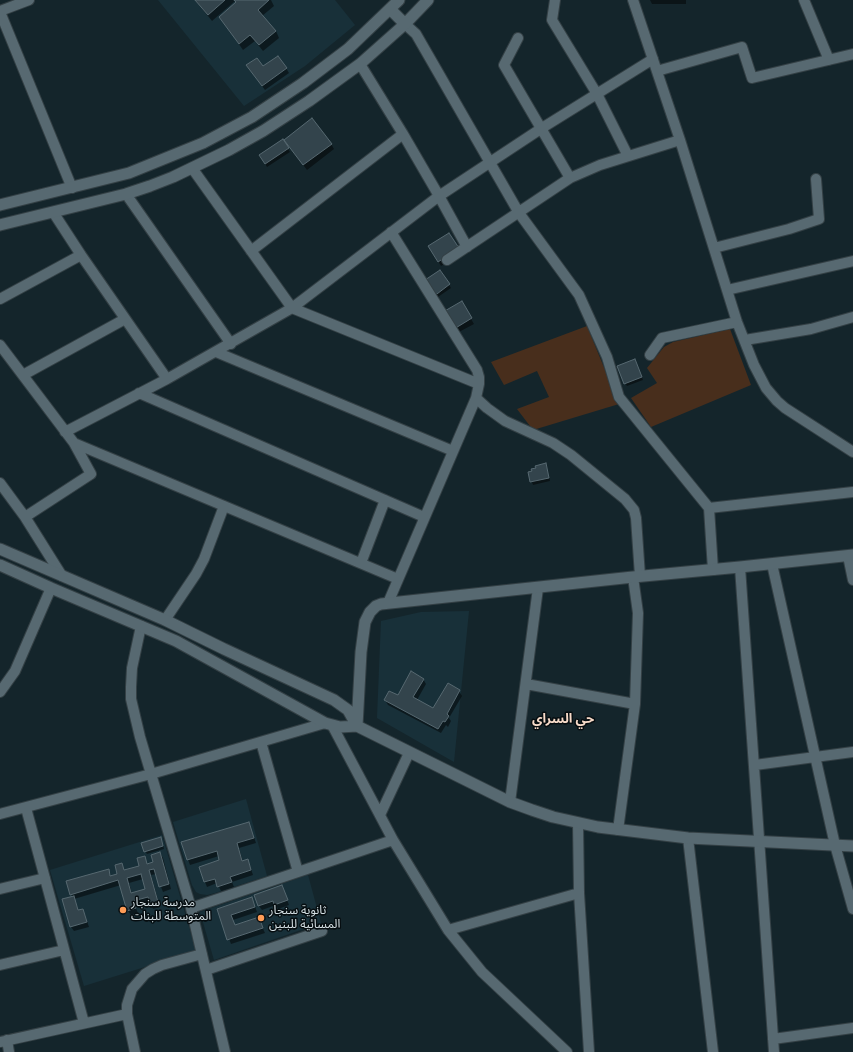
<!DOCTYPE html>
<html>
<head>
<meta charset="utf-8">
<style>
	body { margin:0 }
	canvas { display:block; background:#14252b }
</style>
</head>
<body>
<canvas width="853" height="1052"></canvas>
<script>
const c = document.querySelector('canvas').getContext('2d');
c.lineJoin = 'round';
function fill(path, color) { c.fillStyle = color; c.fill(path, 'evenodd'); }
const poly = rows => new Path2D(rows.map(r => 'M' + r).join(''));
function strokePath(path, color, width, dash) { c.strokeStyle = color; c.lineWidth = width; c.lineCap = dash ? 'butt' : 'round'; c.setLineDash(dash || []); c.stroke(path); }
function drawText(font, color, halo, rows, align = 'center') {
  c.font = font + ' Roboto,"Noto Sans Arabic",sans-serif'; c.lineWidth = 3; c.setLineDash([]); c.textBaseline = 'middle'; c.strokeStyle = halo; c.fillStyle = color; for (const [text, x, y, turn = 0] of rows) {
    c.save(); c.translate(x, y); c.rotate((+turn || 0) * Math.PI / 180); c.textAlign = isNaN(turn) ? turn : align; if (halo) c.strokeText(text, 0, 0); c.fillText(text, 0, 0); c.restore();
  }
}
fill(poly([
	[158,0,335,0,355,25,305,66,244,106],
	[469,611,454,762,377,718,381,621,421,612],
	[246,799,267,876,215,893,207,895,200,894,196,892,192,885,173,822],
	[162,835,196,951,84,986,50,870],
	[308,875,321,923,214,960,200,912]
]), '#183039');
fill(poly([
	[587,326,619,404,533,430,517,409,549,397,537,371,504,385,491,362],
	[730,329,751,385,651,427,631,398,657,383,647,368,664,347,673,342]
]), '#482e1c');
fill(poly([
	[195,0,271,0,274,6,262,16,276,31,279,38,263,51,255,41,243,50,220,17,236,3,235,1,212,21],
	[650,0,686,0,686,4,652,4],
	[263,68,286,68,289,73,265,90,250,70],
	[282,140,290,152,267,167,260,155],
	[331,144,334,149,307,170,288,145],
	[429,246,461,254,441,266],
	[440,271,451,288,435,299,425,285],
	[461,302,474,324,457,333,444,312],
	[636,363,643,380,627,386,625,383],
	[546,465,550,481,533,485,529,473],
	[423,679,426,684,417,700,434,710,459,691,462,696,449,718,451,721,448,727,446,725,441,733,388,705,385,700,398,697],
	[249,823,256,843,239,848,243,862,248,860,253,875,232,882,234,887,221,891,217,883,207,887,205,882,221,861,219,856,190,865,182,843],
	[162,841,164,849,147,854,145,851],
	[160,853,163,858,171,889,163,892,156,874,151,875,160,907,153,909,150,902,135,906,138,913,131,915,128,911,121,885,74,899,79,911,82,910,85,915,89,927,74,931,71,927,73,897,71,894,108,870,111,877,118,874,122,864,125,871,140,866,144,857,147,864,155,862],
	[143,879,146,889,132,894,129,883],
	[282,886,289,905,278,909,276,905,262,910,259,906],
	[252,898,257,912,233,920,235,926,258,918,265,933,231,944,218,909]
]), '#0007');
const building = poly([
	[195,0,225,0,208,15,195,0],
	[234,0,269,0,258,10,276,31,259,45,250,35,239,44,219,17,236,2,234,0],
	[278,56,287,68,262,86,246,65,257,58,263,66,278,56],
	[312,118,332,144,303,165,284,140,312,118],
	[283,139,289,148,265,164,259,155,283,139],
	[449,233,459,248,438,262,428,246,449,233],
	[440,270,450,284,433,297,422,282,440,270],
	[462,301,472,318,454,329,443,312,462,301],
	[635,359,642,377,624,384,617,366,635,359],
	[546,463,549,478,530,482,528,472,532,471,531,469,536,468,535,466,546,463],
	[411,671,424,679,413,697,433,708,448,683,460,690,447,714,449,716,445,722,443,721,438,729,384,700,389,691,398,695,411,671],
	[249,822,254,838,237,843,242,861,248,859,251,870,230,877,232,882,217,887,215,879,204,882,199,867,219,860,217,851,187,860,181,842,249,822],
	[161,837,163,846,144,852,141,843,161,837],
	[160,852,169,884,159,887,154,869,149,870,158,902,150,904,148,897,133,901,136,908,127,911,118,880,70,895,66,881,109,869,110,876,117,874,115,865,122,863,124,870,139,866,137,858,145,856,147,864,153,862,151,855,160,852],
	[141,874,145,889,131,893,127,878,141,874],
	[282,885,288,900,274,905,273,901,258,906,254,895,282,885],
	[74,896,78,910,83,909,87,922,70,927,62,899,74,896],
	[252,897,255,907,231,915,235,925,259,917,263,928,227,940,217,909,252,897]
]);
fill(building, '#33444c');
strokePath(building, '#566870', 1);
const minor = poly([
	[555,0,552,20,597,94,628,156],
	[633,0,680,140,737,322,754,365,766,388,777,401,785,408,853,452],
	[804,0,829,60],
	[0,11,29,0],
	[0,12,72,188],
	[405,24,416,34,519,213,579,295,607,357,619,397,709,508,713,570],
	[518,38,504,65,570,178],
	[360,64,403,134,439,196,467,247],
	[657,71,742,47,752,78,853,54],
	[192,168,292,308,479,384,476,398,388,603],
	[126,194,231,344],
	[53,212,81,255,167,379],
	[391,232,477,370,479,377,479,384],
	[714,248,789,229,819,219,816,179],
	[251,251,403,134],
	[447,260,570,178,600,165,680,140],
	[727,290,853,261],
	[0,299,81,255],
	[745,340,811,329,853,317],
	[0,345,74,443,91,474,25,517],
	[216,352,453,451],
	[650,355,662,338,737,322],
	[23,375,125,319],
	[139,393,424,517],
	[476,398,487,408,505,421,553,443,571,455,625,499,634,510,636,518,640,576],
	[65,432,167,379,292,308,439,196,542,128,653,59],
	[74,443,398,579],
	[0,483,25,517,62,576],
	[709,508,853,492],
	[848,556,853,580],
	[361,563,385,500],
	[772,564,835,845,853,909],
	[740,567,774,1052],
	[165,620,196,574,204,559,224,506],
	[141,626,132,668,131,687,131,699,140,737,191,908,225,1052],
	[526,684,635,704],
	[0,692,15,671,51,588],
	[332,725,393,840,448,930,482,972,567,1052],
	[261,742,298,872],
	[755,765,853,752],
	[510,802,538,588],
	[26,808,84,1023],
	[0,814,151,774,325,723],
	[380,815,409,753],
	[578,823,579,893,589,1052],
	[618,830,635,704,638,613,633,577],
	[688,838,713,1052],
	[0,889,45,878],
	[191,908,393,840],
	[448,930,579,893],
	[0,965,64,950],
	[206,970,322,931],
	[773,1039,853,1028],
	[7,1040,9,1052],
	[0,1042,127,1014],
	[135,1052,127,1014,127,1005,132,989,145,974,153,969,162,965,202,954]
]);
const tertiary = poly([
	[390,9,405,24],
	[0,205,129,173,203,143,252,117,303,83,348,49,399,0],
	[0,225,126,194,150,186,173,177,229,150,263,131,309,101,360,64,405,24,428,0],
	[0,549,165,620,224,649,334,700,348,710,357,726],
	[0,565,51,588,176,641,325,723,340,727,357,726,510,802,532,810,553,817,598,827,688,838,853,846],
	[357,726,361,652,365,622,370,612,376,606,381,604,633,577,740,567,853,555]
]);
strokePath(minor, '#344045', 12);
strokePath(tertiary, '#344045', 13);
strokePath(minor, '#576971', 10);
strokePath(tertiary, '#576971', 11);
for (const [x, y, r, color] of [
	[123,910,4,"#fe9c57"],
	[261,918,4,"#fe9c57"]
]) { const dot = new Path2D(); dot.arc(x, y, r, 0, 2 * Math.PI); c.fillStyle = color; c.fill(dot); strokePath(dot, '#060d10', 1.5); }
drawText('12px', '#d5e0e4', '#060d10', [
	["مدرسة سنجار",131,903],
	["المتوسطة للبنات",131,917],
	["ثانوية سنجار",269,911],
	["المسائية للبنين",269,925]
], 'left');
drawText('bold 13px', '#f7dbc9', '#060d10', [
	["حي السراي",563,720]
]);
</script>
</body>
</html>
